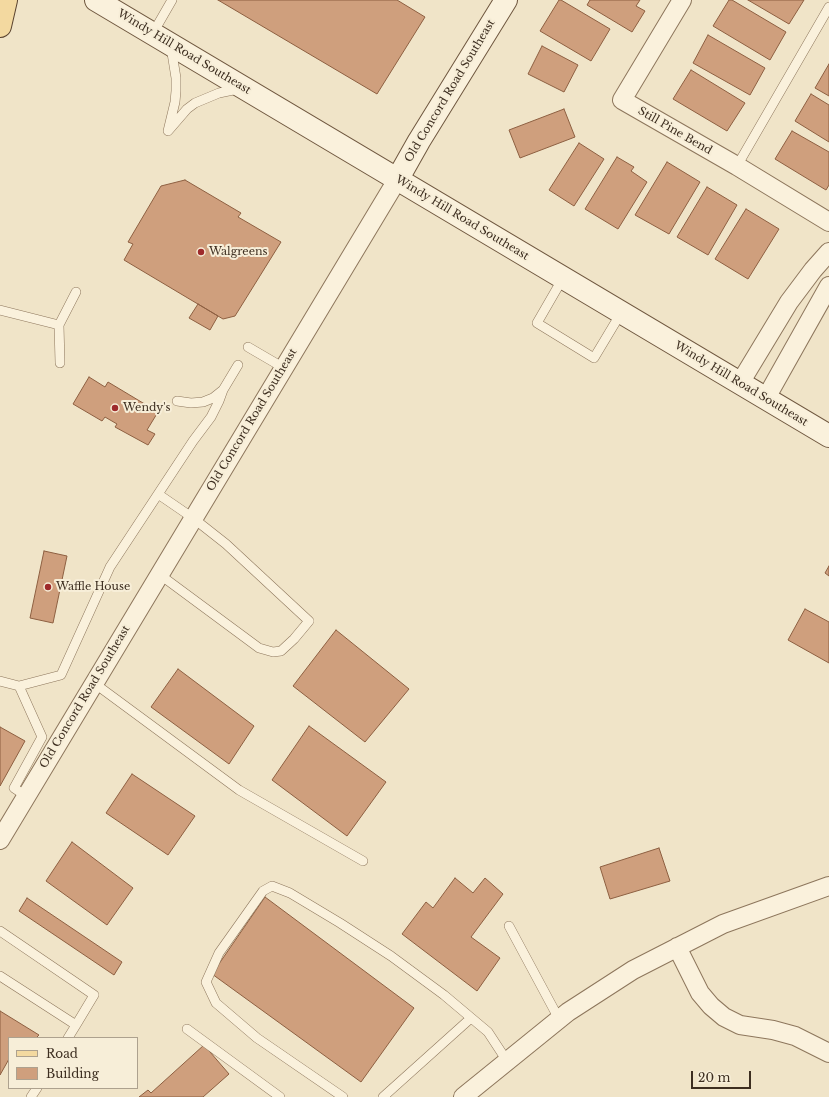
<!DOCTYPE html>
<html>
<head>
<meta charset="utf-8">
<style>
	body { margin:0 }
	#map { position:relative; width:829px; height:1097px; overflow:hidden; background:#f0e4c8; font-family:"Libre Baskerville",serif }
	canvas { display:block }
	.legend { position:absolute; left:8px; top:1037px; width:130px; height:52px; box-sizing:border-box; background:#f7eed8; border:1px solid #ada18e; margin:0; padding:5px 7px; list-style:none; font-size:12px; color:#3d2e20 }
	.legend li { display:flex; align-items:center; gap:8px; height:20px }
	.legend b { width:20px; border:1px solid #ada18e }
	.scale { position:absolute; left:691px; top:1071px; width:60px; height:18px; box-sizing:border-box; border:2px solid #3d2e20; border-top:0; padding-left:5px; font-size:12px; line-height:14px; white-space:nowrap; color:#3d2e20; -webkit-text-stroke:3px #f7eed8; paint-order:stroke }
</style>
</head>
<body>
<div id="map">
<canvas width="829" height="1097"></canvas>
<ul class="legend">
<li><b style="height:5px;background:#f3d9a0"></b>Road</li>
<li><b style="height:11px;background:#cf9f7d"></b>Building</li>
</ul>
<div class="scale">20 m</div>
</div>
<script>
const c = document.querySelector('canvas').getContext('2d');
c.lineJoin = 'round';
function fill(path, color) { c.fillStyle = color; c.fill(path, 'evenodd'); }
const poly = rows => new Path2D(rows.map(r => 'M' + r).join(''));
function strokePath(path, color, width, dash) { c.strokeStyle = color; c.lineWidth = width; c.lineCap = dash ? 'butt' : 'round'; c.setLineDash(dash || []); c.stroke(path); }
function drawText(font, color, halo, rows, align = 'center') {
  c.font = font + ' "Libre Baskerville",serif'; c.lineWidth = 4; c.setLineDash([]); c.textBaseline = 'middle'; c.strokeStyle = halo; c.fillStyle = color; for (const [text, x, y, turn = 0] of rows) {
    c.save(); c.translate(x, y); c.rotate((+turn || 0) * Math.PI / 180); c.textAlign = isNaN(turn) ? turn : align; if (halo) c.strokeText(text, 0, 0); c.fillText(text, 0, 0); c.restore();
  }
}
const building = poly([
	[218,0,397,0,425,17,377,94,218,0],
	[559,0,561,0,610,29,591,61,540,31,559,0],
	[590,0,640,0,636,6,645,11,632,32,587,5,590,0],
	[729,0,732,0,786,32,770,60,713,26,729,0],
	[748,0,804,0,789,24,748,0],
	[708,35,765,68,750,95,693,63,708,35],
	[542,46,578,65,564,92,528,74,542,46],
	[829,64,829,96,815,88,829,64],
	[691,70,745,103,727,131,673,99,691,70],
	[811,94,829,105,829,142,795,121,811,94],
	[564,109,575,137,520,158,509,130,564,109],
	[792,131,829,152,829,185,826,190,775,159,792,131],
	[579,143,604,159,574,206,549,190,579,143],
	[617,157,634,167,631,171,647,182,618,229,585,209,617,157],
	[667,162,700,182,669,234,635,215,667,162],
	[185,180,241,213,238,217,281,242,235,316,223,319,124,260,133,244,128,242,161,186,185,180],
	[707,187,737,205,708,255,677,237,707,187],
	[746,209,779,229,748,279,715,259,746,209],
	[198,304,218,316,210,330,189,318,198,304],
	[89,377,105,387,108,382,158,412,147,430,155,434,148,445,115,427,117,424,105,417,102,421,73,404,89,377],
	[44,551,67,556,53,623,30,618,44,551],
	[829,566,829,576,825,573,829,566],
	[805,609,829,622,829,663,788,640,805,609],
	[336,630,409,689,365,742,293,686,336,630],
	[178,669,254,726,229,764,151,707,178,669],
	[309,726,386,782,347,836,272,780,309,726],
	[0,727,25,741,0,786,0,727],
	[132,774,195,816,168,855,106,813,132,774],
	[72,842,133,888,107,925,46,881,72,842],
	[659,848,670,881,610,899,600,867,659,848],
	[455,878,473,893,485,878,503,894,471,937,500,958,477,991,402,934,426,902,433,908,455,878],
	[265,897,414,1008,361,1082,212,974,265,897],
	[27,898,122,962,114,975,19,911,27,898],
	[0,1011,39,1035,36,1038,9,1038,9,1059,0,1075,0,1011],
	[204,1045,229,1074,203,1097,139,1097,148,1090,151,1093,204,1045]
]);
fill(building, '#cf9f7d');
strokePath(building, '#8d5f41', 1);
const lane = poly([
	[153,33,172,0],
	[169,47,172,53,176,78,176,91,175,102,168,131,187,109,195,103,219,93,238,89],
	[737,166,829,7],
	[563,278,537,323,594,358,621,313],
	[0,310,59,325,76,292],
	[59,325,60,363],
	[248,347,284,368],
	[177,401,191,403,203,402,213,398,223,390],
	[158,494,193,518,226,544,309,621,294,639,281,651,273,652,259,648,159,574],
	[0,681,19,686,42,737,14,788,26,796],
	[94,683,239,790,363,861],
	[19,686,61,675,110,567,193,441,211,417,219,401,223,390,238,365],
	[509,926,559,1019],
	[0,931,94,995,76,1025,0,976],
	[187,1029,280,1097],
	[68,1038,76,1025],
	[31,1097,37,1088],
	[343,1097,257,1038,216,1003,206,982,219,953,263,891,272,886,290,893,340,923,391,956,444,995,488,1032,507,1061],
	[383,1097,471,1018]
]);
const street = poly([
	[682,0,622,100,737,166,829,222],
	[740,383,789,302,813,270,829,252],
	[766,398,829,286],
	[0,840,397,180],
	[677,947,700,993,711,1006,724,1017,740,1025,773,1030,795,1036,829,1053],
	[463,1097,568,1012,633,970,723,924,829,886]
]);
const secondary = poly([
	[96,0,829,436],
	[397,180,419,141,506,0]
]);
const primary = poly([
	[0,26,6,0]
]);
strokePath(lane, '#8d765c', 10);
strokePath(street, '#8d765c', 20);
strokePath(secondary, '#6f573f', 24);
strokePath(primary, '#5b4430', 24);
strokePath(lane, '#faf1dc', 9);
strokePath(street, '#faf1dc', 18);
strokePath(secondary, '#faf1dc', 22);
strokePath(primary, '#f3d9a0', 22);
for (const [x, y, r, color] of [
	[201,252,4,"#9e2a2b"],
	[115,408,4,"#9e2a2b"],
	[48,587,4,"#9e2a2b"]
]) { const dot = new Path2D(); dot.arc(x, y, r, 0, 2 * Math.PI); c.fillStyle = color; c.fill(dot); strokePath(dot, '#f7eed8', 1.5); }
drawText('11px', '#3d2e20', '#f7eed8', [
	["Windy Hill Road Southeast",184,52,31],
	["Old Concord Road Southeast",450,91,-59],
	["Still Pine Bend",675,131,30],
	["Windy Hill Road Southeast",462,218,31],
	["Windy Hill Road Southeast",741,384,31],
	["Old Concord Road Southeast",252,420,-59],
	["Old Concord Road Southeast",85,697,-59]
]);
drawText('11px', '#3d2e20', '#f7eed8', [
	["Walgreens",209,252],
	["Wendy's",123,408],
	["Waffle House",56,587]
], 'left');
</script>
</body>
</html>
